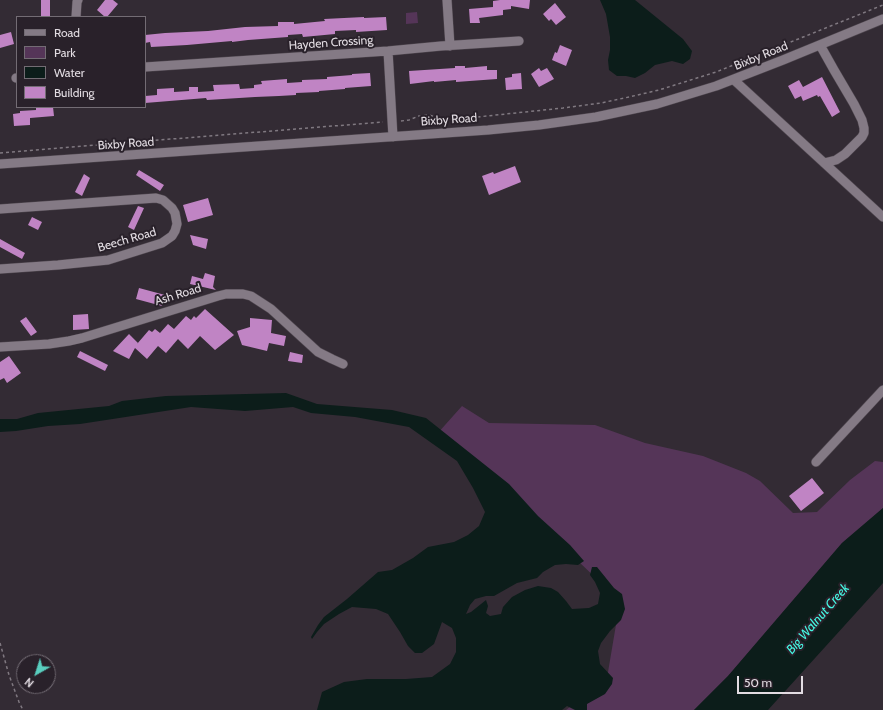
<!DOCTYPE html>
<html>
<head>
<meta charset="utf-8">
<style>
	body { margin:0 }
	#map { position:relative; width:883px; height:710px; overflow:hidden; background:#332b34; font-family:Cabin,sans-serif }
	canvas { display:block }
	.legend { position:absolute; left:16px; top:16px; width:130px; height:92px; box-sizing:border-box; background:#29212a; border:1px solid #736c74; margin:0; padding:5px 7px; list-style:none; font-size:12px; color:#e2dce2 }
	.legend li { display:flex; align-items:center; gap:8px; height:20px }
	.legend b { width:20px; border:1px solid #736c74 }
	.north { position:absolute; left:16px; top:654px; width:40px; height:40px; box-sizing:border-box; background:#29212a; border:1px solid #736c74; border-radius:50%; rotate:219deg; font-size:11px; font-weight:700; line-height:16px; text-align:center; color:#e2dce2 }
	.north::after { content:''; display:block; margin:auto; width:14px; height:18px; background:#59cebf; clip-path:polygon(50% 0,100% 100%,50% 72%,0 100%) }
	.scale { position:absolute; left:737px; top:676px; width:66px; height:18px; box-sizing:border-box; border:2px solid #e2dce2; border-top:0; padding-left:5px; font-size:12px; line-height:14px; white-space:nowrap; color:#e2dce2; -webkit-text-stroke:3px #29212a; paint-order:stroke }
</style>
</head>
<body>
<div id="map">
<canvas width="883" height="710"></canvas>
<ul class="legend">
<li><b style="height:5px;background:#847a85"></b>Road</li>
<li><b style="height:11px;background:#553558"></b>Park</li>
<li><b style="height:11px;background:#0c1d1a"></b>Water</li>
<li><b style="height:11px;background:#c084c4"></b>Building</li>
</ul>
<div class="north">N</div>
<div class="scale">50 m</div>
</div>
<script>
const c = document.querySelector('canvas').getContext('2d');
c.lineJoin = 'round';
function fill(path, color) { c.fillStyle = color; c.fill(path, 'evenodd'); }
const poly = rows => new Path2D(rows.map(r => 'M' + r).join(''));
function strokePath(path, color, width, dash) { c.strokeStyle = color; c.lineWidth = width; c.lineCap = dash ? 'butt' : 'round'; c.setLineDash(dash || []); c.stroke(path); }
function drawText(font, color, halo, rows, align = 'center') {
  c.font = font + ' Cabin,sans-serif'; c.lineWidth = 4; c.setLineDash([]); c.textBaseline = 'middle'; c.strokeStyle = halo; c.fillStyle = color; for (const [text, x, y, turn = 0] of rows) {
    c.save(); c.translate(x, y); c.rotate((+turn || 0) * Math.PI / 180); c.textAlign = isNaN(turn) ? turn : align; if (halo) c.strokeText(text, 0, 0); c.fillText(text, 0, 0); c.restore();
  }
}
fill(poly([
	[417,12,418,23,406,24,406,13],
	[462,406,489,423,595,425,645,443,703,456,746,473,760,481,793,513,817,512,850,480,875,461,883,462,883,508,842,543,728,676,694,710,566,710,607,678,620,601,496,483,437,434]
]), '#553558');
fill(poly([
	[600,0,635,0,683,39,692,51,690,59,683,64,672,61,655,65,645,73,635,78,626,76,617,76,609,70,608,60,610,50,610,37,606,14],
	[286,393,317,404,392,410,426,418,509,484,538,516,570,545,584,561,578,565,566,564,555,565,543,572,537,578,517,583,494,596,486,596,475,599,470,605,466,614,471,612,486,600,488,606,486,613,490,616,501,614,503,607,512,597,525,590,538,586,551,588,558,592,566,601,572,609,589,608,598,604,600,593,595,582,590,575,592,567,597,567,614,588,622,594,625,609,621,620,610,631,601,643,598,651,600,664,613,678,612,684,605,694,587,704,587,710,575,710,567,706,562,710,317,710,322,692,344,682,367,679,406,679,432,677,450,664,456,652,456,638,452,628,442,622,434,644,422,653,415,653,408,646,400,632,388,614,376,609,352,607,339,614,324,624,317,632,312,639,311,637,318,625,324,617,347,599,378,572,392,570,413,558,428,547,454,542,468,535,479,526,485,512,473,488,457,461,409,427,355,417,311,413,293,407,245,411,191,407,80,424,48,426,16,431,0,432,0,419,17,419,38,413,109,406,122,401,166,396],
	[883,508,883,583,768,710,694,710,728,676,842,543]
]), '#0c1d1a');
fill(poly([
	[41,0,50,0,50,17,41,17],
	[105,0,113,0,118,4,107,17,105,17,97,10],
	[500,0,530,0,529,9,511,6,511,9,503,10,503,15,479,18,480,23,470,23,469,9,493,7,493,1],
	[555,3,566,17,556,25,551,19,549,21,543,14],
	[364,17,364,18,386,17,387,30,356,32,356,30,335,31,335,34,303,37,302,34,288,35,288,37,248,40,232,42,232,41,187,45,151,47,150,42,145,43,145,35,165,33,208,31,245,27,278,26,278,22,294,22,294,24,325,21,324,19],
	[11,32,14,44,0,48,0,35],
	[560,45,572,50,566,66,552,60,555,52,557,53],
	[455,66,465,66,465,68,487,66,487,70,497,70,497,79,456,82,456,80,434,82,434,81,410,84,409,71,455,68],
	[539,68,541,71,547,68,554,79,539,87,531,74],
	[370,73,371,86,345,88,345,89,319,91,319,92,296,93,296,95,279,96,255,97,207,100,206,98,145,103,145,96,157,95,157,89,174,88,174,92,189,91,189,87,198,87,198,92,214,91,213,85,239,84,240,89,254,88,254,85,262,84,261,81,287,79,287,83,302,82,302,80,327,79,327,77,352,75,352,74],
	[521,73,522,89,506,90,505,78,512,77,512,74],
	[822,77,840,112,832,117,820,96,818,97,817,95,803,101,801,96,795,99,788,86,799,80,803,87],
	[36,107,53,107,54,116,30,118,30,125,14,126,13,114,20,113,20,111,36,110],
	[515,166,521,182,489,195,482,176,493,172,494,174],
	[139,170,164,185,160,191,136,175],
	[84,174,90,178,82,196,75,192],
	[208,198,213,215,188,222,183,205],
	[138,206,144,208,134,230,128,227],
	[32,217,42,222,38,230,28,225],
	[190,235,208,239,206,249,193,245],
	[0,239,25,253,22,259,0,247],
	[205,273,215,276,213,287,216,290,190,284,192,276,203,279],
	[139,288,165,295,162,306,136,299],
	[205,309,234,335,215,350,200,336,188,349,178,339,166,353,158,346,147,359,135,348,129,359,113,351,129,334,138,343,137,344,149,330,152,332,155,329,160,333,168,324,174,329,186,316,191,320,194,316,196,318],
	[88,314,89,329,73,330,73,315],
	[26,317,37,332,31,336,20,321],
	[250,318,272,320,271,333,286,336,284,346,269,343,267,351,242,345,237,331,250,327],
	[80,351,108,365,105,371,77,357],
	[290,352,303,355,302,363,288,361],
	[9,356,21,373,7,383,4,378,0,380,0,362],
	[812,478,824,493,801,511,789,496]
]), '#c084c4');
const minor = poly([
	[447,0,450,46],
	[76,17,77,2,78,0],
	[820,45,834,70,854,104,862,120,864,128,864,133,862,137,845,154,836,160,824,163],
	[388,51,393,137],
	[145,67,388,51,441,46,519,41],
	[16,78,17,78],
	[734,80,883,217],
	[0,164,488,130,539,125,596,117,657,104,716,86,783,60,883,19],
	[0,209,156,198,163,200,172,208,175,213,177,224,175,231,172,236,162,243,108,260,58,265,0,269],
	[0,347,49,344,69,341,82,338,218,296,226,294,243,294,251,296,271,309,318,352,332,359,343,364],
	[816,462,883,390]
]);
strokePath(minor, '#4f474f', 10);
strokePath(poly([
	[401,121,409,120,419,116,429,115,443,119,468,118,563,108,601,103,629,97,659,90,716,72,883,5],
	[0,153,60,148,383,122],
	[0,643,9,675,19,702,23,710]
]), '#807981', 1.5, [3, 3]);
strokePath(minor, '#847a85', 9);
drawText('12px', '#e2dce2', '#29212a', [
	["Hayden Crossing",331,43,-4],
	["Bixby Road",761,56,-22],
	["Bixby Road",449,120,-4],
	["Bixby Road",126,144,-4],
	["Beech Road",127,240,-16],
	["Ash Road",178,295,-17]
]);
drawText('italic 13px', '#45f8e4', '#29212a', [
	["Big Walnut Creek",818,619,-49]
]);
</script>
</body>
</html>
